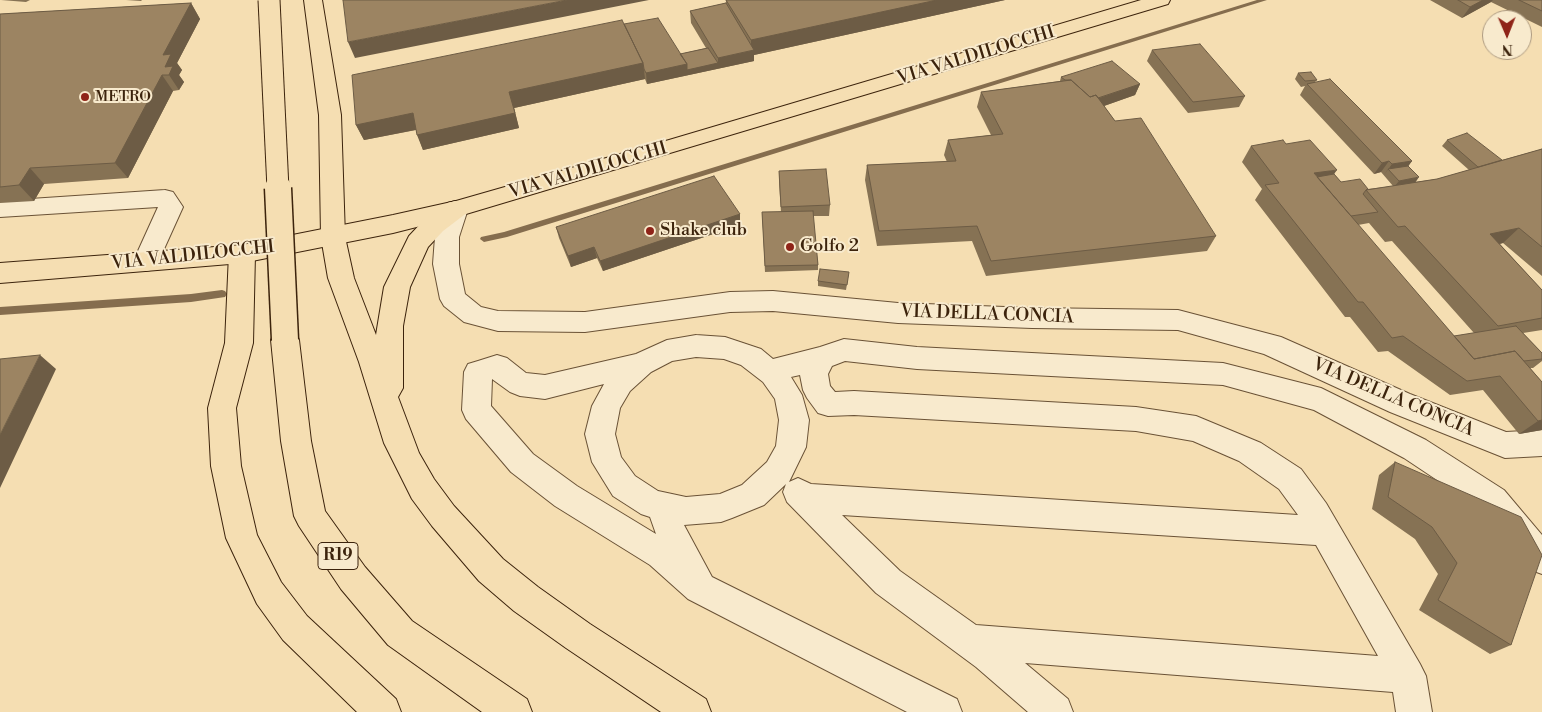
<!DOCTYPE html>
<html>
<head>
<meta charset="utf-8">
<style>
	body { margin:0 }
	#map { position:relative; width:1542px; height:712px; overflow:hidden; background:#f5deb2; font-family:"Libre Bodoni",serif }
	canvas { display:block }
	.north { position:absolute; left:1482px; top:10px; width:50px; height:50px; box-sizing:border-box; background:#f8eacd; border:1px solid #ad9a80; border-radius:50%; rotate:179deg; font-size:14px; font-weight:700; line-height:20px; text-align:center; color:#3c230c }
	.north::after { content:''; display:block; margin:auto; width:18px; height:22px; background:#8f2418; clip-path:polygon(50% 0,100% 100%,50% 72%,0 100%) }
</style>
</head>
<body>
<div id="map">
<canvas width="1542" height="712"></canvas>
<div class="north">N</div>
</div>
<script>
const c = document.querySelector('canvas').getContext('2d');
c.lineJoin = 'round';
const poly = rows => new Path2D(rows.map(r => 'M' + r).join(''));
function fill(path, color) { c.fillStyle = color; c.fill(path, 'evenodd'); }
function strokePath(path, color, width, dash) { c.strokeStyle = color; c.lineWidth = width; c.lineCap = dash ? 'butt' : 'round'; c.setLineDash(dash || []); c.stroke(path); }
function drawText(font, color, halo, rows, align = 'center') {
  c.font = font + ' "Libre Bodoni",serif'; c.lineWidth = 4; c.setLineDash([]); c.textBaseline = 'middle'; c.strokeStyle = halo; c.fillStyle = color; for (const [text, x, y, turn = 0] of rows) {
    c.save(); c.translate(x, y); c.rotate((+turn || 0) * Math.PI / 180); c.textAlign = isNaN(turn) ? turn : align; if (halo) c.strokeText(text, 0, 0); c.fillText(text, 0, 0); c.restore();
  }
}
fill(poly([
	[1257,0,1267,0,507,237,484,242,480,239,481,237,504,232,1257,0],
	[222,290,225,291,227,294,225,297,191,302,0,315,0,307,191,294,222,290]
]), '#856d4e');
const minor = poly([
	[165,190,173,192,183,207,155,269,146,271,137,269,133,262,158,207,0,217,0,201,165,190],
	[456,201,464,203,468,209,459,237,459,264,465,294,481,307,498,311,585,312,730,292,773,291,898,303,1032,308,1178,310,1281,337,1410,394,1506,432,1542,430,1542,456,1505,458,1390,412,1264,354,1178,330,1032,328,898,323,773,311,730,312,585,332,498,331,464,322,444,306,440,299,433,264,435,237,444,209,448,203,456,201],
	[696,335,725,337,761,349,773,359,820,347,844,339,917,347,1223,363,1321,388,1426,440,1504,490,1542,535,1542,574,1531,570,1482,510,1404,458,1314,410,1223,385,917,369,845,361,832,366,828,374,830,386,835,392,854,391,1136,407,1196,416,1261,443,1301,469,1326,503,1420,664,1426,676,1432,712,1396,712,1393,692,1025,663,1068,699,1073,712,1028,712,976,667,876,593,787,502,783,492,786,484,764,505,732,518,721,522,684,525,712,577,957,699,962,712,907,712,688,599,650,565,555,506,511,472,466,419,462,410,464,372,468,364,478,361,497,355,507,358,526,373,545,375,636,354,667,340,696,335],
	[696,357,724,359,741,365,763,382,775,399,779,420,776,446,767,462,742,485,720,494,686,497,658,491,635,476,621,457,615,434,620,408,630,391,651,372,672,361,696,357],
	[800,375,803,390,807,398,818,413,828,416,854,415,1136,431,1193,441,1239,461,1279,489,1298,515,811,484,798,478,789,482,806,447,809,420,802,395,791,377,800,375],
	[492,379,510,392,520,396,545,399,604,384,592,406,585,434,592,462,613,496,641,514,650,517,656,534,577,486,533,454,491,406,492,379],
	[842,515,1316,545,1378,656,976,625,900,571,842,515]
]);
const major = poly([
	[1141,0,1170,0,1168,4,456,217,393,233,242,263,0,283,0,263,242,245,393,215,456,201,669,140,1141,0]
]);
const highway = poly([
	[304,0,322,0,341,115,345,237,354,278,376,335,384,287,409,236,425,219,448,203,456,201,464,203,468,209,464,215,443,231,428,247,410,287,403,326,403,388,398,397,419,453,434,479,454,506,503,559,538,587,590,624,706,699,711,712,661,712,566,648,514,611,479,581,432,526,412,499,384,443,359,362,328,278,321,237,319,115,304,0],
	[242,245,251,247,255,254,253,343,236,408,241,466,257,535,281,582,307,616,396,699,401,712,357,712,283,640,257,604,226,538,211,466,208,408,225,343,229,254,233,247,242,245],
	[285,329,295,332,299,340,311,441,325,511,365,567,412,621,527,699,532,712,482,712,388,645,341,589,299,526,294,516,281,441,271,340,275,332,285,329]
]);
strokePath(minor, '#6a5236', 2);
strokePath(major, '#3c230c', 2);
strokePath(highway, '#3c230c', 2);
fill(minor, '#f8eacd');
fill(major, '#f5deb2');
fill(highway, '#f5deb2');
const highwayBridgeFar1 = poly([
	[269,0,278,189]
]);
const highwayBridge = poly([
	[278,188,285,340]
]);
strokePath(highwayBridgeFar1, '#3c230c', 23, []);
strokePath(highwayBridge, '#3c230c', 29, []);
strokePath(highwayBridgeFar1, '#f5deb2', 21);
strokePath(highwayBridge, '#f5deb2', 26);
fill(poly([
	[1,0,30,0,26,2],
	[126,0,142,0,141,1],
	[726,0,1005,0,754,55,754,61,647,84,645,79,514,108,519,128,423,150,416,130,364,140,356,125,624,24,680,54,706,48,691,23,690,11,726,3],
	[1430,0,1542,0,1542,27,1491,2,1462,18],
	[191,3,200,19,177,63,182,70,179,75,184,82,179,90,173,91,128,178,44,184,34,201,0,203,0,14],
	[1152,50,1245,96,1239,107,1188,113,1147,61],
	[1298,73,1317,80,1315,82,1412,161,1408,166,1415,182,1437,179,1469,170,1442,146,1447,140,1502,160,1542,149,1542,276,1503,243,1500,244,1542,290,1542,330,1523,333,1542,353,1542,361,1533,368,1530,368,1542,382,1542,430,1519,434,1483,390,1450,395,1388,351,1378,352,1350,317,1345,317,1255,200,1262,189,1242,162,1251,146,1286,144,1334,174,1341,182,1368,189,1393,186,1381,172,1374,174,1300,95,1305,86,1301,87,1295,79],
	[1369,223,1385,242,1392,241,1474,333,1454,336,1358,225],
	[1061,77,1140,84,1135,95,1104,106,1115,121,1216,236,1207,251,986,276,972,241,877,246,865,180,867,165,947,162,944,155,948,140,991,135,977,107,981,92,1060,81],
	[779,171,830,205,829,216,813,216,818,265,818,270,765,272,762,212,781,212,779,182],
	[740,214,740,225,603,271,597,258,571,267,559,238,556,227],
	[849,272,846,290,818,286,818,281],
	[1395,462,1511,645,1490,654,1419,610,1438,574,1415,539,1372,509,1379,475]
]), '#867254');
fill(poly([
	[567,0,649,0,355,58,348,42],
	[937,0,1005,0,754,55,754,61,647,84,646,73,687,64,718,63,718,58,751,51,751,40],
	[1483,0,1493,0,1491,2,1462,18,1470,7],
	[191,3,200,19,177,63,182,70,179,75,184,82,179,90,169,75,165,67,163,55],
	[643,63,645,79,514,108,519,128,423,150,417,135,509,92],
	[162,75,173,91,128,178,115,163],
	[1140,84,1135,95,1084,113,1088,102],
	[413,113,420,129,364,140,356,125],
	[1389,161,1381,172,1374,174,1382,163],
	[1412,161,1404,172,1388,169,1384,175,1392,164],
	[30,168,44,184,34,201,19,185],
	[1337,170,1326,185,1314,173],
	[1419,177,1415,183,1394,187,1399,181],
	[740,214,740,225,603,271,600,261],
	[1519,228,1503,243,1475,249,1490,234],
	[594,247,597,258,571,267,568,256],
	[40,355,56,369,0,488,0,435],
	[1542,420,1542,430,1519,434,1538,421]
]), '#6d5c45');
const building = poly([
	[343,0,567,0,348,42,343,0],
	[726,0,937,0,751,40,726,0],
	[1458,0,1483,0,1470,7,1458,0],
	[1519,0,1542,0,1542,11,1519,0],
	[191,3,163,55,171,54,165,67,173,66,169,75,162,75,115,163,30,168,19,185,0,187,0,14,191,3],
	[726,3,754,50,718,58,690,11,726,3],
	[658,18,687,64,646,73,644,69,643,63,624,24,658,18],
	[622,20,643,63,509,92,515,113,417,135,413,113,356,125,352,75,622,20],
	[1200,44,1245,96,1193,102,1152,50,1200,44],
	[708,48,718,63,687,70,687,64,680,54,708,48],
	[1112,61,1140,84,1098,98,1096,95,1090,97,1071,80,1065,80,1061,77,1112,61],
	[1311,72,1317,80,1305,81,1298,73,1311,72],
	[1330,79,1412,161,1392,164,1389,161,1382,163,1307,84,1330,79],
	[1071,80,1090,97,1096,95,1115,121,1141,118,1216,236,991,261,977,226,879,231,867,165,956,161,948,140,1003,134,981,92,1071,80],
	[1467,133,1502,160,1478,167,1447,140,1467,133],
	[1283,140,1286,144,1310,140,1337,170,1314,173,1474,359,1515,351,1542,382,1542,420,1538,421,1500,376,1467,381,1403,336,1392,338,1363,302,1358,302,1265,185,1279,183,1251,146,1283,140],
	[1542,149,1542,247,1519,228,1490,234,1542,290,1542,318,1498,326,1405,226,1398,227,1366,190,1437,179,1542,149],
	[1408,166,1419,177,1399,181,1388,169,1408,166],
	[826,169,830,205,781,207,779,171,826,169],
	[1334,174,1341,182,1360,179,1368,189,1366,190,1363,194,1378,212,1351,216,1317,177,1334,174],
	[714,176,740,214,600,261,594,247,568,256,556,227,714,176],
	[813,211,818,265,765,266,762,212,813,211],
	[820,269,849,272,847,285,818,281,820,269],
	[1516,326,1542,353,1542,359,1524,361,1515,351,1474,359,1454,336,1516,326],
	[40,355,0,435,0,359,40,355],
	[1395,462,1521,517,1542,555,1511,645,1438,600,1457,563,1432,527,1388,497,1395,462]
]);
fill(building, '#9c8462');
strokePath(building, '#6d5c45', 1);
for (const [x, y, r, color] of [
	[85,97,5,"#8f2418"],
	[650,231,5,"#8f2418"],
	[790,247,5,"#8f2418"]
]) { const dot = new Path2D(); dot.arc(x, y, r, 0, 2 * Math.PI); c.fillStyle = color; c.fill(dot); strokePath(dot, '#f8eacd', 2); }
drawText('15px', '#3c230c', '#f8eacd', [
	["METRO",95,97]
], 'left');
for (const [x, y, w] of [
	[338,556,40]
]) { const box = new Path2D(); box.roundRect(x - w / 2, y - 13.5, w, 27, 4); c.fillStyle = '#f8eacd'; c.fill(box); strokePath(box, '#3c230c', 1); }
drawText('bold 16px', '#3c230c', null, [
	["R19",338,556]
]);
drawText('18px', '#3c230c', '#f8eacd', [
	["VIA VALDILOCCHI",976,56,-17],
	["VIA VALDILOCCHI",588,171,-16],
	["VIA VALDILOCCHI",193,256,-6],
	["VIA DELLA CONCIA",987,315,2],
	["VIA DELLA CONCIA",1393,398,23]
]);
drawText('18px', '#3c230c', '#f8eacd', [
	["Shake club",660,231],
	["Golfo 2",800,247]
], 'left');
</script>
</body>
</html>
